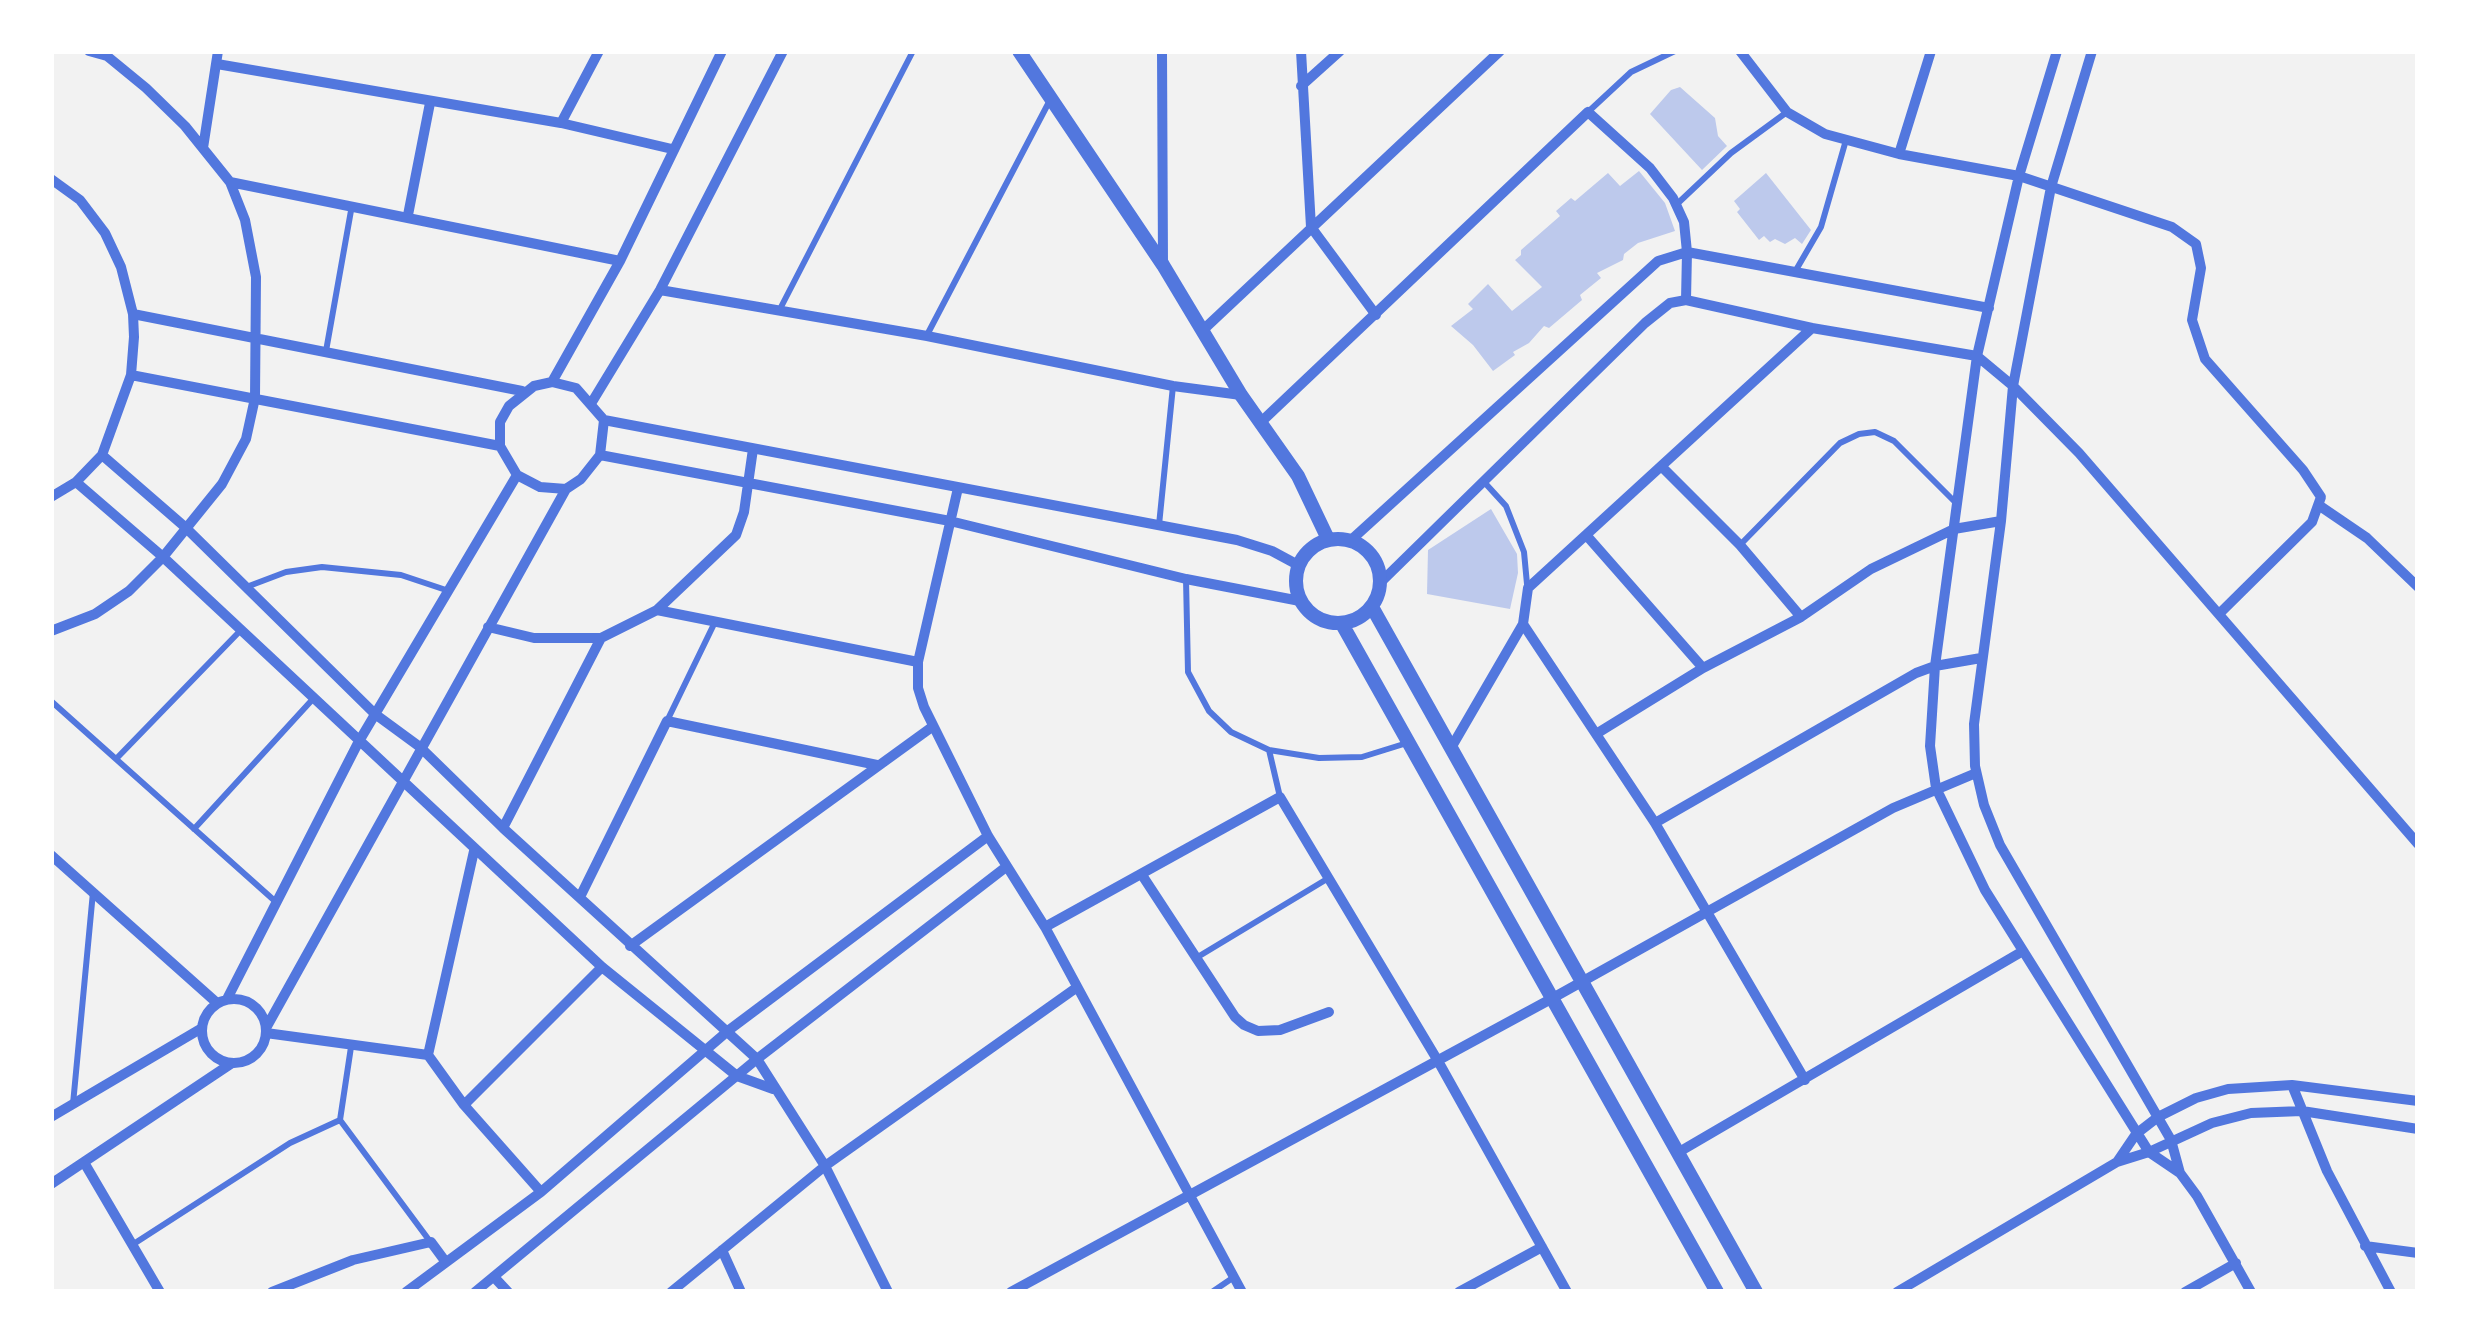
<!DOCTYPE html>
<html>
<head>
<meta charset="utf-8">
<style>
	body { margin:0 }
	#map { position:relative; width:2469px; height:1343px; overflow:hidden; background:#f2f2f2; font-family:"Sofia Sans Condensed",sans-serif }
	canvas { display:block }
	.frame { position:absolute; inset:0; border:54px solid #fff; pointer-events:none }
</style>
</head>
<body>
<div id="map">
<canvas width="2469" height="1343"></canvas>
<div class="frame"></div>
</div>
<script>
const c = document.querySelector('canvas').getContext('2d');
c.lineJoin = 'round';
function fill(path, color) { c.fillStyle = color; c.fill(path, 'evenodd'); }
const poly = rows => new Path2D(rows.map(r => 'M' + r).join(''));
function strokePath(path, color, width, dash) { c.strokeStyle = color; c.lineWidth = width; c.lineCap = dash ? 'butt' : 'round'; c.setLineDash(dash || []); c.stroke(path); }
fill(poly([
	[1680,87,1715,118,1718,136,1727,146,1702,170,1650,114,1671,90],
	[1639,171,1665,203,1675,231,1638,243,1624,254,1623,260,1597,273,1601,278,1580,295,1582,300,1549,328,1544,326,1529,343,1513,352,1515,355,1493,371,1473,345,1451,326,1473,309,1468,304,1488,284,1512,311,1542,287,1515,260,1521,255,1521,250,1560,216,1556,211,1571,198,1575,201,1608,173,1620,186],
	[1766,173,1811,230,1802,244,1795,238,1785,244,1775,239,1770,242,1764,236,1759,240,1737,212,1740,209,1734,201],
	[1491,509,1517,554,1518,573,1510,609,1427,594,1428,550]
]), '#bdc9ec');
strokePath(poly([
	[1588,112,1631,72,1675,51],
	[1676,205,1731,153,1787,112],
	[1796,270,1821,227,1846,140],
	[780,309,913,51],
	[927,335,1049,102],
	[326,351,352,205],
	[1485,483,1506,506,1524,552,1527,584],
	[1159,525,1173,386],
	[1740,545,1840,443,1859,434,1875,432,1894,441,1955,502],
	[1186,579,1188,672,1209,711,1231,732,1269,750,1319,758,1362,757,1407,743],
	[249,586,286,572,322,567,401,575,446,590],
	[51,701,276,902],
	[667,721,715,622],
	[1269,750,1280,797],
	[116,759,240,631],
	[194,829,312,700],
	[1196,958,1327,879],
	[73,1104,93,892],
	[340,1120,351,1047],
	[132,1245,290,1143,340,1120,429,1240],
	[1212,1292,1234,1277]
]), '#5277de', 6);
strokePath(poly([
	[89,51,107,56,146,88,185,126,230,182,620,261],
	[1162,51,1163,264],
	[1301,51,1311,227,1376,315],
	[1740,51,1787,112,1825,134,1899,154,2019,176,2172,227,2196,244,2201,268,2192,320,2205,359,2303,470,2321,497,2312,522,2219,614],
	[2057,51,2019,176,1977,356,1935,666,1930,746,1936,788,1985,890,2149,1152,2180,1173,2197,1196,2251,1292],
	[2092,51,2051,187,2013,386,2001,521,1974,724,1975,766,1984,805,2000,845,2171,1140,2180,1173],
	[217,64,561,123,672,149],
	[1301,86,1340,51],
	[561,123,599,51],
	[203,148,218,51],
	[1899,154,1931,51],
	[51,179,80,200,105,233,121,267,133,314,134,337,131,375,102,455,76,482,51,497],
	[408,215,430,103],
	[660,290,927,336,1173,386,1241,395],
	[133,314,522,391],
	[1812,328,1977,356,2013,386,2079,453,2418,844],
	[1203,330,1500,51],
	[131,375,500,446,517,475,540,487,566,489,581,479,600,455,604,420,576,388,552,382,534,386,509,406,500,422,500,446],
	[552,382,620,261,722,51],
	[592,402,660,290,783,51],
	[604,420,1237,540,1272,551,1298,565],
	[1260,423,1588,112,1650,168,1673,198,1684,222,1687,252,1989,308],
	[102,455,185,527,375,714,420,747,503,828,757,1059,825,1166,888,1292],
	[600,455,950,521,1186,579,1300,601],
	[1662,467,1740,545,1801,617],
	[76,482,163,557,602,967,737,1076,773,1089],
	[958,488,918,662,918,688,924,707,988,836,1045,927,1242,1292],
	[2320,506,2367,538,2418,587],
	[1587,536,1703,668],
	[1350,541,1658,261,1687,252,1686,300,1812,328,1528,588,1523,624,1451,748],
	[1381,582,1645,323,1670,303,1686,300],
	[657,610,918,662],
	[1523,624,1655,823,1805,1080],
	[488,627,534,638,601,638,657,610,736,535,744,512,753,449],
	[51,631,95,614,129,591,163,557,222,484,246,439,255,398,256,277,245,220,230,182],
	[1596,734,1703,668,1801,617,1871,569,1954,529,2001,521],
	[1655,823,1916,673,1935,666,1981,658],
	[503,828,601,638],
	[51,855,217,1003],
	[1142,875,1235,1017,1244,1025,1258,1031,1280,1030,1329,1012],
	[580,897,667,721,877,765],
	[1045,927,1280,797,1438,1061,1567,1292],
	[630,946,932,727],
	'202 1031a32 32 0 1 1 64 0a32 32 0 1 1-64 0Z',
	[227,999,358,743,517,475],
	[266,1028,566,489],
	[266,1033,428,1055,474,851],
	[428,1055,464,1105,541,1192],
	[2292,1085,2327,1171,2391,1292],
	[464,1105,602,967],
	[51,1117,202,1028],
	[1679,1152,2023,951],
	[2117,1162,2136,1134,2158,1117,2196,1098,2228,1089,2292,1085,2418,1101],
	[85,1164,160,1292],
	[51,1184,232,1063],
	[2365,1246,2418,1253],
	[722,1250,741,1292],
	[494,1277,508,1292],
	[272,1292,353,1260,431,1242,445,1261],
	[406,1292,541,1192,729,1030,988,836],
	[475,1292,757,1059,1006,867],
	[671,1292,825,1166,1076,988],
	[1011,1292,1551,999,1893,808,1976,773],
	[1459,1292,1542,1247],
	[1897,1292,2117,1162,2149,1152,2212,1123,2251,1113,2302,1111,2418,1129],
	[2185,1292,2236,1263]
]), '#5277de', 10);
strokePath(poly([
	[1019,51,1163,265,1241,395,1298,476,1328,539],
	'1296 581a42 42 0 1 1 84 0a42 42 0 1 1-84 0Z',
	[1372,607,1756,1292],
	[1342,624,1717,1292]
]), '#5277de', 14);
</script>
</body>
</html>
